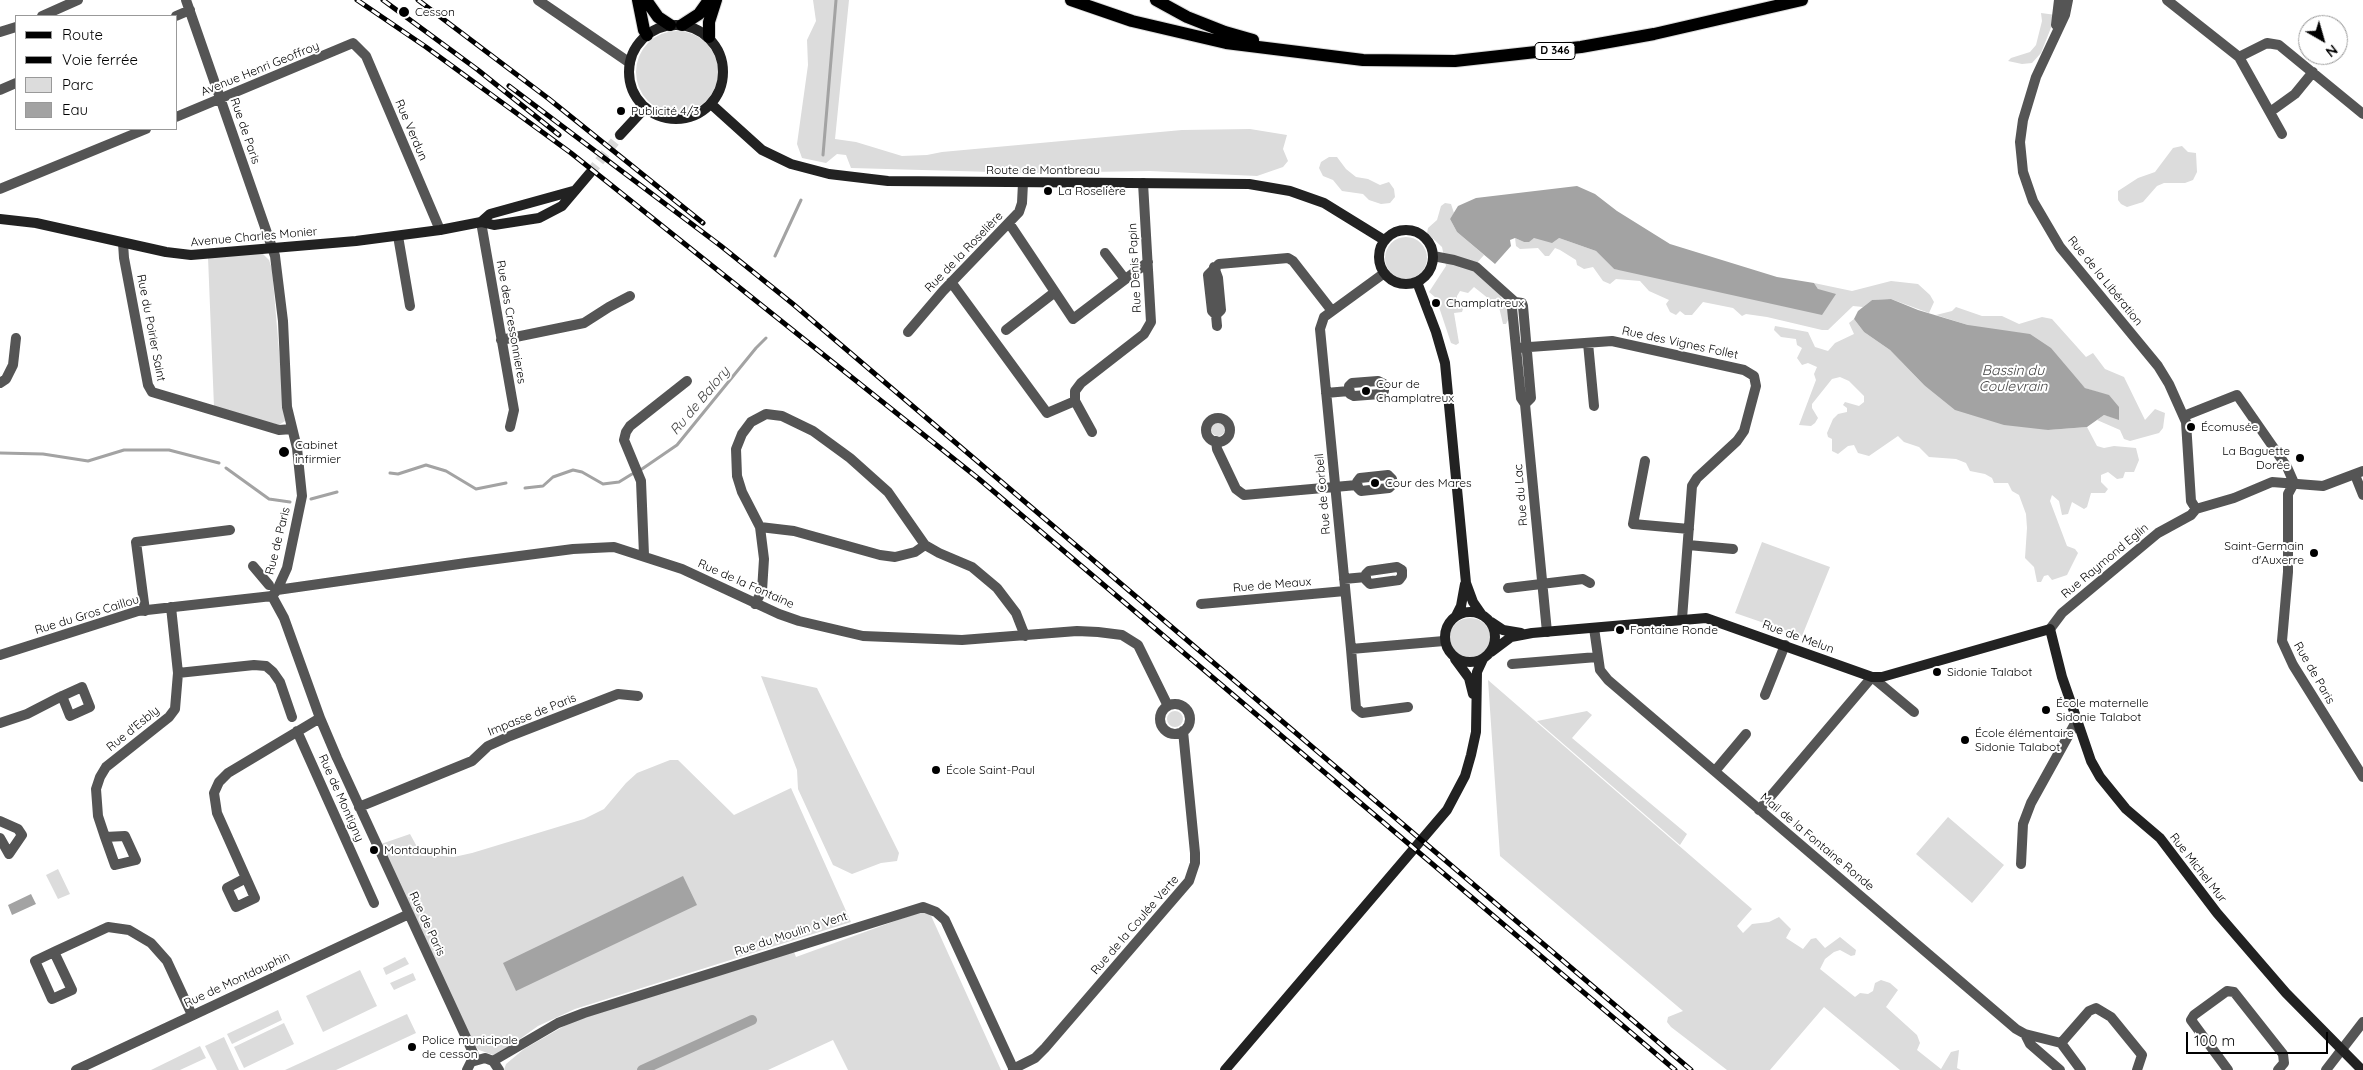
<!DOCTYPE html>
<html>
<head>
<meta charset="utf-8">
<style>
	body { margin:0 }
	#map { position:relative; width:2363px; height:1070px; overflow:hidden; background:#fff; font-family:Quicksand,sans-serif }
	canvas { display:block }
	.legend { position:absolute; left:15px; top:15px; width:162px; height:115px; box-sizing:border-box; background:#fff; border:1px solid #999; margin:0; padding:6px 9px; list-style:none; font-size:15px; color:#000 }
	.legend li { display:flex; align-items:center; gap:10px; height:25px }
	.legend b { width:25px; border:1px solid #999 }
	.north { position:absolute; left:2298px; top:15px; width:50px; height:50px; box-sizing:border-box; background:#fff; border:1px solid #999; border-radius:50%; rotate:142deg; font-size:14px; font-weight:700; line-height:20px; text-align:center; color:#000 }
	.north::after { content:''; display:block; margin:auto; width:18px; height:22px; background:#000; clip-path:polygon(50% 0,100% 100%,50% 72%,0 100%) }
	.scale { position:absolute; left:2186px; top:1032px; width:142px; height:22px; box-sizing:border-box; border:2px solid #000; border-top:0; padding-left:6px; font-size:15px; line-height:18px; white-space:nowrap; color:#000; -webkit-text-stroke:4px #fff; paint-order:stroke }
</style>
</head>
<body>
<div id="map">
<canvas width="2363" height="1070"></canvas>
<ul class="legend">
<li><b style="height:6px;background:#000"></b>Route</li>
<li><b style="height:6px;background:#000"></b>Voie ferrée</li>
<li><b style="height:14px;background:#dcdcdc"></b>Parc</li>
<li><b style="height:14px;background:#a3a3a3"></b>Eau</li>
</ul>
<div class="north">N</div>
<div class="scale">100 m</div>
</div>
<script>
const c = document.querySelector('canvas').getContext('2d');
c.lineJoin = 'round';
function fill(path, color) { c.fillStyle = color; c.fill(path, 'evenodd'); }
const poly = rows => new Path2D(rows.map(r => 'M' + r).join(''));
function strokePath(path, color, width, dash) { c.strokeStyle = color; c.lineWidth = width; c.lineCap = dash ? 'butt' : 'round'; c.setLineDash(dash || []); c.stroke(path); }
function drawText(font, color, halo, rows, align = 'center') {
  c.font = font + ' Quicksand,sans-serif'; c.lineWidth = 4; c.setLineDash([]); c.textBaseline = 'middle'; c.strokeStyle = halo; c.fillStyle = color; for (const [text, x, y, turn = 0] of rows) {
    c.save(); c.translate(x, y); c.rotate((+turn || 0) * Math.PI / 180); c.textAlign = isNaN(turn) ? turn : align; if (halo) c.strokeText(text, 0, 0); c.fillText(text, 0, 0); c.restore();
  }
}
fill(poly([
	[813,0,849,0,835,139,856,142,902,156,927,155,942,152,1182,130,1250,129,1287,135,1283,149,1288,161,1283,167,1257,176,1150,171,1029,173,851,168,846,155,837,154,826,163,802,158,797,144,808,65,807,40,816,21],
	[2041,13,2056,15,2041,53,2032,63,2022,64,2008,61,2011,58,2030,52,2036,45,2042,21],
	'636 72a41 41 0 1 1 82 0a41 41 0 1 1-82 0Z',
	[2182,146,2188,152,2196,153,2197,172,2193,180,2185,183,2164,183,2157,186,2143,202,2127,207,2121,204,2118,200,2118,191,2138,178,2155,172,2173,148],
	[1329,157,1337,157,1346,169,1356,177,1368,179,1380,185,1389,182,1394,189,1395,197,1390,203,1381,204,1369,200,1363,194,1342,191,1333,180,1323,176,1319,168,1321,162],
	[1445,203,1451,204,1454,213,1450,219,1457,232,1484,255,1476,264,1499,293,1508,311,1508,320,1506,324,1503,324,1499,307,1474,287,1468,293,1460,291,1457,296,1457,303,1461,304,1463,309,1462,312,1454,313,1459,343,1456,345,1451,343,1436,298,1429,292,1446,266,1442,247,1427,233,1428,228,1437,220,1441,206],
	'1385 258a21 21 0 1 1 42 0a21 21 0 1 1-42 0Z',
	[1515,238,1524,242,1534,238,1559,238,1596,251,1614,269,1818,289,1814,283,1852,291,1891,281,1918,284,1930,295,1934,302,1929,313,1891,299,1872,300,1863,307,1853,306,1828,330,1822,330,1767,317,1746,314,1742,316,1733,308,1703,302,1692,315,1685,315,1680,311,1676,315,1670,312,1666,304,1669,300,1649,291,1640,281,1616,279,1610,284,1603,281,1593,267,1584,269,1577,265,1576,260,1560,250,1555,248,1549,256,1545,256,1538,248,1520,249,1516,246],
	[262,253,269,260,272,269,285,421,279,425,214,407,208,257],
	[1956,307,1982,316,2002,316,2019,324,2042,317,2052,319,2086,357,2093,353,2105,369,2124,377,2145,420,2155,409,2165,413,2163,428,2159,433,2130,441,2124,439,2120,430,2097,420,2104,415,2119,419,2109,396,2085,388,2072,374,1968,325,1936,315,1952,311],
	[1854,319,1864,332,1890,350,1924,385,2048,430,2087,427,2097,446,2104,448,2114,446,2136,448,2139,460,2134,472,2125,472,2123,478,2117,479,2108,472,2101,475,2101,482,2108,489,2105,493,2091,493,2087,507,2084,509,2072,502,2068,514,2062,515,2059,501,2052,495,2050,501,2067,546,2075,549,2078,553,2067,575,2052,580,2048,575,2044,576,2041,582,2037,582,2034,567,2025,558,2027,528,2026,514,2019,495,2012,491,2008,483,1994,483,1992,478,1985,474,1970,471,1966,463,1956,459,1929,457,1919,447,1904,442,1898,436,1869,456,1858,453,1854,445,1848,446,1838,454,1832,451,1832,439,1828,437,1827,433,1833,419,1838,414,1847,412,1847,408,1843,405,1845,402,1859,406,1864,402,1864,396,1849,381,1840,377,1832,379,1812,404,1812,408,1818,418,1815,423,1811,426,1799,425,1816,380,1814,374,1817,367,1808,363,1802,365,1797,358,1802,348,1797,345,1796,339,1781,337,1774,330,1775,326,1808,332,1815,347,1828,351,1835,343,1854,334,1849,323],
	'1211 429a7 7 0 1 1 14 0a7 7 0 1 1-14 0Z',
	[1762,542,1830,567,1802,636,1735,613],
	'1449 639a21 21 0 1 1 42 0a21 21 0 1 1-42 0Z',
	[761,676,817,688,899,853,897,861,881,863,852,874,833,865,798,789,797,770],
	[1488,680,1752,909,1737,926,1743,933,1752,924,1769,922,1779,917,1791,929,1786,938,1803,949,1811,939,1816,938,1825,948,1840,937,1856,950,1855,955,1851,956,1840,950,1834,952,1825,959,1820,969,1855,997,1860,993,1868,994,1873,991,1875,983,1881,980,1890,983,1898,990,1886,1007,1917,1035,1920,1043,1917,1050,1941,1069,1951,1052,1959,1050,1957,1068,1961,1070,1900,1070,1824,1007,1770,1070,1727,1070,1671,1027,1667,1022,1668,1017,1683,1011,1500,856],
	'1167 719a8 8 0 1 1 16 0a8 8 0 1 1-16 0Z',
	[1587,711,1592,715,1572,738,1687,834,1680,845,1537,721],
	[670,760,678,760,734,815,791,788,851,922,575,1009,538,1026,496,1056,479,1050,474,1045,381,844,410,834,421,854,454,857,472,853,584,819,604,809,626,783,637,773],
	[1948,817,2004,865,1972,903,1916,854],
	[58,869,70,894,58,899,46,875],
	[928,909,1001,1070,848,1070,833,1040,768,1070,504,1070,506,1064,524,1049,573,1021,794,952,796,957],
	[405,957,409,964,386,975,383,968],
	[360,970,377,1006,323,1032,306,996],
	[413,973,416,980,394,990,390,983],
	[278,1010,282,1020,232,1044,227,1034],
	[407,1014,416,1033,336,1070,285,1070],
	[284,1023,294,1044,244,1068,234,1047],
	[224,1037,239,1070,217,1070,205,1046],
	[200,1046,206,1058,180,1070,151,1070]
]), '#dcdcdc');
fill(poly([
	[1577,186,1595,194,1617,211,1670,244,1777,277,1814,283,1818,289,1836,294,1822,315,1614,269,1596,251,1559,238,1552,243,1534,238,1529,242,1524,242,1515,238,1510,240,1511,246,1495,264,1457,232,1450,219,1458,206,1476,198],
	[1891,299,1918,310,1968,325,2030,334,2051,348,2085,388,2109,395,2119,407,2119,420,2104,415,2087,427,2048,430,2004,425,1955,410,1924,385,1890,350,1864,332,1854,319,1858,311,1872,300],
	[683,876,697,905,516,991,503,963],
	[31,894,36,904,12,915,8,905]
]), '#a3a3a3');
strokePath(poly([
	[823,155,836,0],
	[775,256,801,200],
	[0,453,43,454,88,461,124,450,169,450,219,463],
	[226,468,269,499,290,502],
	[642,469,677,445,756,348,766,338],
	[390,473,398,474,426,465,446,471,476,489,506,483],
	[525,488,543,486,553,477,573,470,582,472,603,484,619,482,632,474],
	[311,499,337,492]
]), '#a3a3a3', 3);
strokePath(poly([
	[642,1070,752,1020]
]), '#a3a3a3', 10);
strokePath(poly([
	[590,173,620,135]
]), '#d9d9d9', 10, [10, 5]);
const primary = poly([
	[638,0,644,30,647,35],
	[646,0,658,17,670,25],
	[1071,0,1132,21,1226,43,1363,60,1455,61,1581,47,1654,34,1802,0],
	[1156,0,1187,17,1225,32,1253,40],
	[682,25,699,14,709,0],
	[709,37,709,22,716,0]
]);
strokePath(primary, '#dbdbdb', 14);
strokePath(poly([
	[186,0,275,256,283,321,287,407,297,448,302,496,287,568,277,590,272,596],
	[538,0,630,63],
	[2068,0,2065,15,2036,77,2023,120,2020,142,2023,172,2033,201,2060,247,2158,366,2169,384,2186,422,2191,501,2196,509],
	[2167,0,2239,57,2282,134],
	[42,16,78,0],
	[176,16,190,10],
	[2056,25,2059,0],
	[0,32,16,27],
	[2239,57,2267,43,2279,45,2363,114],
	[0,90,16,83],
	[2270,112,2295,94,2313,72],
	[176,117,353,43,366,56,440,230],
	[0,189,146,129],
	[481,222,514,410,510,427],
	[1009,223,1073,319,1148,262],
	[398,236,410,306],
	[123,243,124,258,148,385,152,392,279,430,292,429],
	[1105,253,1125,279],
	[1433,256,1454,260,1476,267,1515,302,1512,308,1521,398,1525,404,1547,632],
	[1214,267,1218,278,1221,310,1216,315],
	[1383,274,1324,317,1320,329,1351,649,1444,641],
	[951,282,1047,413,1075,401],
	[1515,302,1522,303,1523,306,1531,398,1525,404],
	[1217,326,1216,315,1212,311,1208,275,1219,264,1288,258,1293,261,1332,311],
	[1006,330,1055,292],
	[908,332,943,291,1019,212,1022,203,1023,183],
	[501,340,584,323,609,307,630,296],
	[1588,343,1594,406],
	[1516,348,1612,341,1744,370,1754,376,1756,386,1744,431,1737,441,1697,478,1692,486,1682,619],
	[1378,381,1384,384,1384,391,1380,394,1354,396,1350,394,1349,386,1352,383,1378,381],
	[0,383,6,379,13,365,16,338],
	[1326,393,1349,391],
	[2184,416,2237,395,2287,467,2294,483],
	'1206 430a12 12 0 1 1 24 0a12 12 0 1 1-24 0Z',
	[1092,432,1075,401,1075,391,1081,383,1144,334,1151,322,1143,183],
	[1216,441,1217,449,1236,489,1244,495,1357,485],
	[1645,461,1633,524,1689,529],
	[1388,475,1392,479,1393,484,1389,488,1361,491,1358,488,1357,482,1360,478,1388,475],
	[2355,475,2363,495],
	[2294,483,2288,494,2288,572,2282,641,2293,665,2363,777],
	[760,527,794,531,880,555,895,557,915,552,925,545],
	[1688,545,1733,549],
	[644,555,641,481,624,440,626,432,630,426,687,381],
	[253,566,269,585],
	[1397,567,1402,570,1402,576,1399,580,1370,584,1366,580,1366,574,1369,571,1397,567],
	[1344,579,1366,577],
	[1508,588,1583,579,1590,583],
	[277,590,466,563,573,549,614,547,682,569,779,614,799,621,863,636,962,640,1077,631,1098,632,1122,635,1138,645,1168,706],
	[272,596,284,618,320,718,337,758,476,1059],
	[755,604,762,591,764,559,760,527,742,492,737,476,736,449,742,434,751,422,766,414,782,416,813,431,850,458,888,492,925,545,939,553,972,567,997,588,1016,613,1025,636],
	[1201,604,1345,591],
	[145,611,136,542,230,530],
	[1594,628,1600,670,1608,680,2016,1029,2025,1034,2061,1043,2081,1070],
	[2050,629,2062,613,2158,533,2191,515,2196,509,2234,498,2272,482,2323,486,2363,471],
	[1351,649,1356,708,1362,713,1408,707],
	[0,655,138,611,272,596],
	[1512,664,1597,657],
	[178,673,254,665,266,666,273,672,280,682,292,717],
	[1765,695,1785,645],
	'1160 719a15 15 0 1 1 30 0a15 15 0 1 1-30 0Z',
	[0,723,27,714,60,697,82,687,90,707,70,716,62,696],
	[297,731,374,903],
	[1715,771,1746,734],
	[359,807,472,761,488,746,510,736,618,694,638,696],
	[1759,810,1872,677,1914,712],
	[0,821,18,829,22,835,9,854,0,838],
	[105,837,125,836,136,860,115,865,105,837,98,816,96,789,100,777,106,767,169,717,175,709,178,673,171,607],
	[2021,864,2023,824,2031,803,2077,720],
	[246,878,227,888,236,907,255,898,217,813,214,793,219,782,228,773,320,718],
	[54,952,72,990,52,999,35,961,56,951,108,927,129,930,151,943,167,961,192,1015],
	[2025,1034,2030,1044,2060,1070],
	[2061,1043,2089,1011,2096,1008,2111,1017,2142,1055,2137,1070],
	[493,1061,558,1023,584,1013,923,907,936,912,945,920,1014,1070],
	[1013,1069,1035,1058,1045,1048,1189,881,1195,863,1195,853,1183,731],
	[76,1070,409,914],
	[467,1070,471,1062,485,1058,493,1061,499,1070],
	[2228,1070,2191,1020,2194,1015,2227,991,2234,992,2283,1054,2284,1063,2278,1070],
	[2326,1070,2363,1022]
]), '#555', 10);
strokePath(poly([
	'629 72a47 47 0 1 1 94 0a47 47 0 1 1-94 0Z',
	[711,104,762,150,791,164,829,174,888,181,1249,184,1290,191,1324,203,1384,240],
	[620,135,645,108],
	[0,219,36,223,166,252,191,255,356,241,440,230,481,222,494,225,539,218,562,206,590,173],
	[481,222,490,214,573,191],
	'1379 257a27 27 0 1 1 54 0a27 27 0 1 1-54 0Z',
	[1417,282,1436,332,1445,363,1466,583,1473,602,1482,615],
	'1445 637a25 25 0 1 1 50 0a25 25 0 1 1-50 0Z',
	[1456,616,1461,606,1465,584],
	[1491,622,1503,630,1521,633],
	[1491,652,1511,637,1532,633,1706,618,1872,677,1882,677,2050,629,2062,677,2077,720,2091,761,2100,777,2126,809,2160,838,2217,913,2286,993,2362,1070],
	[1455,659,1469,678,1473,694],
	[1225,1070,1447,810,1465,776,1471,755,1476,732,1477,672,1483,659]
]), '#222', 10);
strokePath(primary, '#000', 12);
const rail = poly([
	[357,0,426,47,571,153,979,479,1675,1070],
	[383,0,478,70,559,135],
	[418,0,549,99,703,223],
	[509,86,721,246,793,304,1691,1070]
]);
strokePath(rail, '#000', 5);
strokePath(rail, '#fff', 3, [9]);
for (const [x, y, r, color] of [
	[404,12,6,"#000"],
	[621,111,5,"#000"],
	[1048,191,5,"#000"],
	[1436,303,5,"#000"],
	[1366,391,5,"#000"],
	[2191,427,5,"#000"],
	[284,452,6,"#000"],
	[2300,458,5,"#000"],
	[1375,483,5,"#000"],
	[2314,553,5,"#000"],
	[1620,630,5,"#000"],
	[1937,672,5,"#000"],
	[2046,710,5,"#000"],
	[1965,740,5,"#000"],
	[936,770,5,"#000"],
	[374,850,5,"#000"],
	[412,1047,5,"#000"]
]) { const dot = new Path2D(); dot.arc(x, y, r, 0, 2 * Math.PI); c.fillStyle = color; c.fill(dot); strokePath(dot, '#fff', 2); }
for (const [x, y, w] of [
	[1555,51,40]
]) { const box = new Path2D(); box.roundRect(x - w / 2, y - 8.5, w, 17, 4); c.fillStyle = '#fff'; c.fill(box); strokePath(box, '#000', 1); }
drawText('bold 11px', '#000', null, [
	["D 346",1555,51]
]);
drawText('12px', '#000', '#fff', [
	["Cesson",415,12],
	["Publicité 4/3",631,111],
	["La Roselière",1058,191],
	["Champlatreux",1446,303],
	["Cour de",1376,384],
	["Champlatreux",1376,398],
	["Écomusée",2201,427],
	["Cabinet",295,445],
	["infirmier",295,459],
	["La Baguette",2290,451,"right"],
	["Dorée",2290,465,"right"],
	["Cour des Mares",1385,483],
	["Saint-Germain",2304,546,"right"],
	["d'Auxerre",2304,560,"right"],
	["Fontaine Ronde",1630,630],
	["Sidonie Talabot",1947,672],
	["École maternelle",2056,703],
	["Sidonie Talabot",2056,717],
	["École élémentaire",1975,733],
	["Sidonie Talabot",1975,747],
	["École Saint-Paul",946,770],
	["Montdauphin",384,850],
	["Police municipale",422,1040],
	["de cesson",422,1054]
], 'left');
drawText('12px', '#000', '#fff', [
	["Avenue Henri Geoffroy",260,69,-22],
	["Rue Verdun",411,130,67],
	["Rue de Paris",245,131,71],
	["Route de Montbreau",1043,170],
	["Avenue Charles Monier",254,237,-5],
	["Rue de la Roselière",964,252,-46],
	["Rue Denis Papin",1135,268,-93],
	["Rue de la Libération",2105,281,51],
	["Rue des Cressonnieres",511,322,80],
	["Rue du Poirier Saint",151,328,79],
	["Rue des Vignes Follet",1680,343,12],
	["Rue de Corbeil",1323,494,-95],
	["Rue du Lac",1521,495,-95],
	["Rue de Paris",278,541,-76],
	["Rue Raymond Eglin",2105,561,-40],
	["Rue de la Fontaine",746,584,24],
	["Rue de Meaux",1272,585,-5],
	["Rue du Gros Caillou",87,615,-17],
	["Rue de Melun",1798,637,20],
	["Rue de Paris",2314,673,60],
	["Impasse de Paris",532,715,-22],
	["Rue d'Esbly",133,729,-39],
	["Rue de Montigny",341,798,66],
	["Mail de la Fontaine Ronde",1817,842,40],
	["Rue Michel Mur",2198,868,52],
	["Rue de Paris",427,924,65],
	["Rue de la Coulée Verte",1135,925,-49],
	["Rue du Moulin à Vent",791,934,-18],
	["Rue de Montdauphin",237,980,-25]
]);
drawText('italic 14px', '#444', '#fff', [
	["Bassin du",2013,371],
	["Coulevrain",2013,387],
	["Ru de Balory",700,401,-50]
]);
</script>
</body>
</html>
